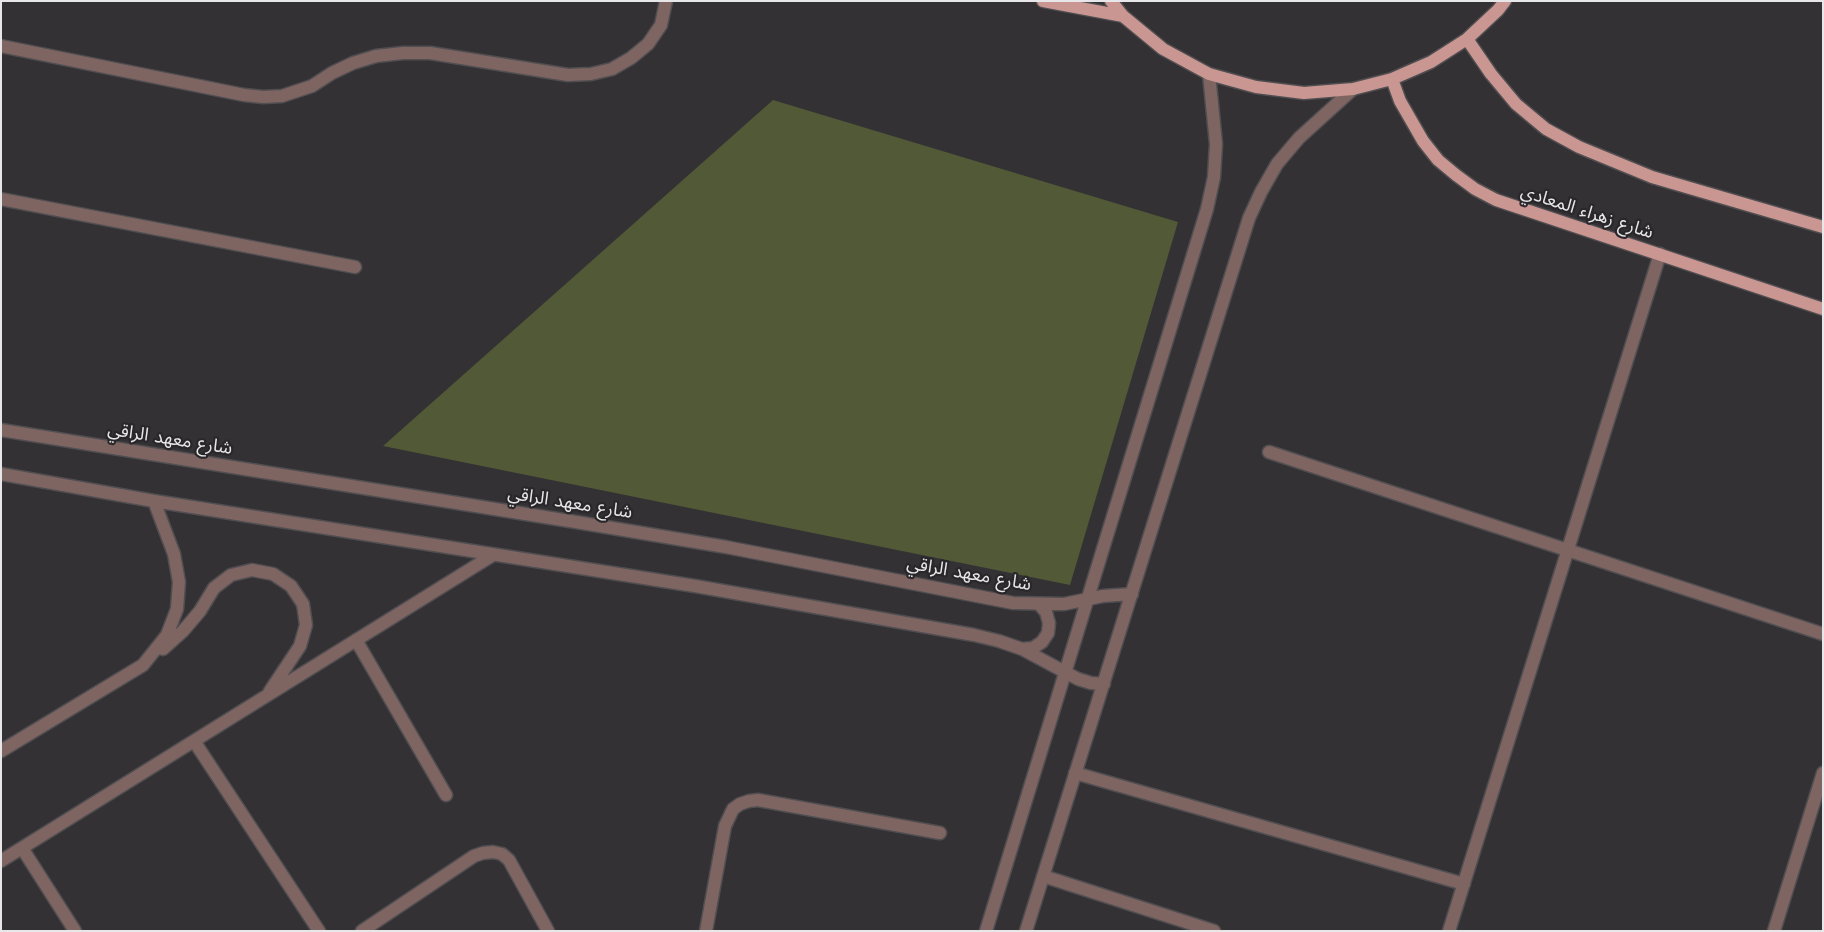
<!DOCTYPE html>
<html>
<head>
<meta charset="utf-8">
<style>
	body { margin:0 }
	#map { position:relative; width:1824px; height:932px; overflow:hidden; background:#333134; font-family:"Work Sans",sans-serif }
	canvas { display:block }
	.frame { position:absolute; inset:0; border:2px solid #e7e6e8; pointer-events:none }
</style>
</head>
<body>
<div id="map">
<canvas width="1824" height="932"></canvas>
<div class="frame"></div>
</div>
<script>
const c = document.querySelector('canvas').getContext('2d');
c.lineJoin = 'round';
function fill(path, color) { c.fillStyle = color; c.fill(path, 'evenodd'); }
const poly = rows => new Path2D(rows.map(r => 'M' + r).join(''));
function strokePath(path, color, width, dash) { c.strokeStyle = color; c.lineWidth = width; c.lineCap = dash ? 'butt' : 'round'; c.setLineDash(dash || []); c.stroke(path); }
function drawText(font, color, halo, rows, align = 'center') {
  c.font = font + ' "Work Sans","Noto Sans Arabic",sans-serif'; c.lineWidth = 4.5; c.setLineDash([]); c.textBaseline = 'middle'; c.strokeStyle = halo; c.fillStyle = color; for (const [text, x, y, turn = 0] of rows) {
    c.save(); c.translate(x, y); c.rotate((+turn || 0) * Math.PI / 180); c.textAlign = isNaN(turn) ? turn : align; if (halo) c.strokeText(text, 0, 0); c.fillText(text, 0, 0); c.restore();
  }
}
fill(poly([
	[773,100,1178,222,1070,585,383,446]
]), '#515936');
const minor = poly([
	[1,46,244,95,263,97,282,96,312,86,332,73,353,63,376,56,403,53,430,53,568,75,591,74,612,69,631,58,648,44,661,25,666,1],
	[1,199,355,267],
	[1,430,582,523,726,547,1013,603,1064,604,1103,596,1132,594],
	[1269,452,1823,634],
	[1,474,154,501,695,586,974,635,999,641,1022,649,1078,679,1091,683,1104,684],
	[356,640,446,795],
	[163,649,183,631,200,611,214,588,231,575,252,570,273,574,291,586,303,604,306,625,300,646,270,691],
	[1022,649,1033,648,1042,642,1048,633,1049,623,1046,612,1039,604],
	[194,741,319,931],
	[1,751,143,665,167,635,177,609,179,582,174,554,154,501],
	[1075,773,1464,884],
	[22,848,75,931],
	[1,861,493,555],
	[1043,876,1214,931],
	[362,931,474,856,483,853,493,852,502,854,509,860,548,931],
	[706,931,725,826,733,809,740,804,749,801,758,800,940,833],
	[986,931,1207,209,1214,177,1216,144,1209,74],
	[1026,931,1249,218,1261,192,1277,164,1299,138,1353,89],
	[1449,931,1660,254],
	[1774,931,1823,773]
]);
const major = poly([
	[1043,1,1123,16],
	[1111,1,1123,16,1163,49,1209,74,1256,87,1304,93,1353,89,1392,79,1431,62,1467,39,1498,10,1505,1],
	[1467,39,1491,74,1516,104,1546,129,1579,147,1652,177,1823,227],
	[1392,79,1400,101,1423,141,1438,160,1456,175,1475,189,1496,200,1823,309]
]);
strokePath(minor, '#504e51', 15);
strokePath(major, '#504e51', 15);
strokePath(minor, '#7f6562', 12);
strokePath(major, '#ca9691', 12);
drawText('18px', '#e7e6e8', '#29272a', [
	["شارع زهراء المعادي",1587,212,18],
	["شارع معهد الراقي",170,439,9],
	["شارع معهد الراقي",570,503,9],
	["شارع معهد الراقي",969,574,10]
]);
</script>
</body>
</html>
